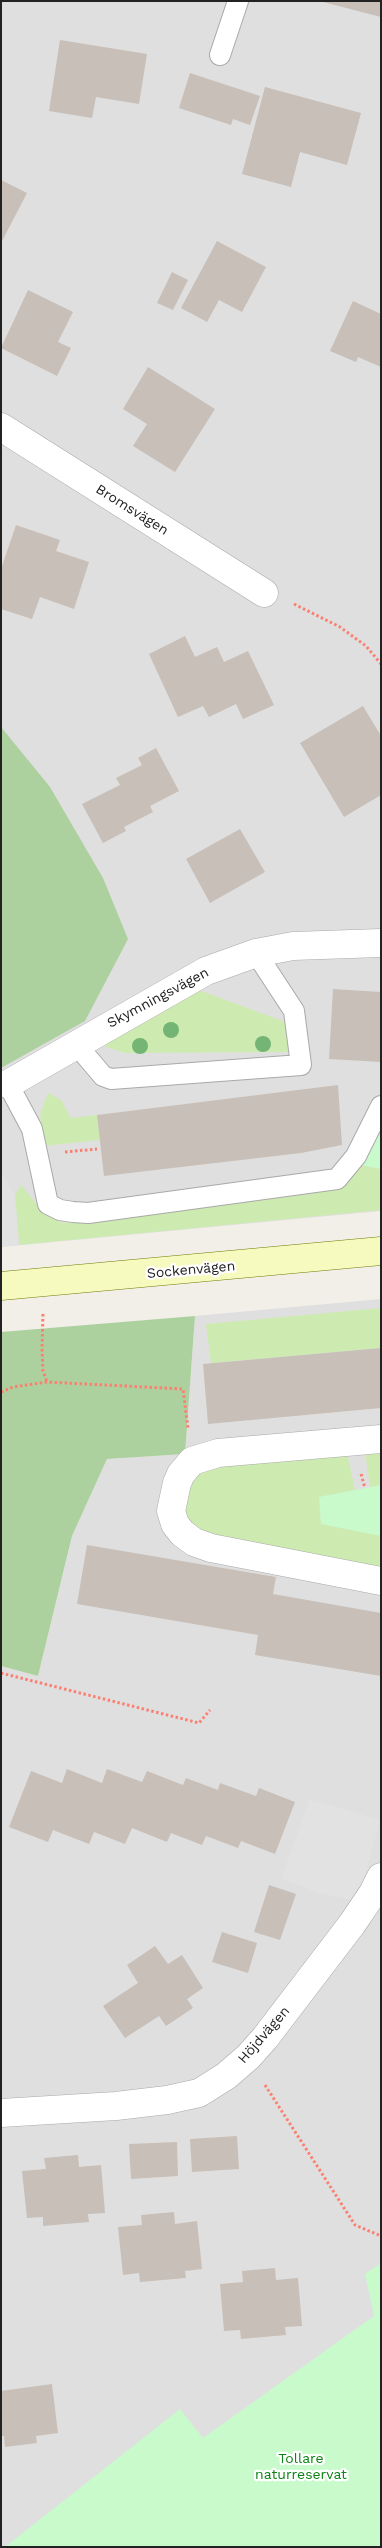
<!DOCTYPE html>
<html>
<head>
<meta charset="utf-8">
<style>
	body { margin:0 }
	#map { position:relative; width:382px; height:2548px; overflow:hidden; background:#f2efe9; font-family:"Work Sans",sans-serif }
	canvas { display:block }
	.frame { position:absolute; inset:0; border:2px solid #222; pointer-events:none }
</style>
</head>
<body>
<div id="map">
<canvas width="382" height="2548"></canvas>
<div class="frame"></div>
</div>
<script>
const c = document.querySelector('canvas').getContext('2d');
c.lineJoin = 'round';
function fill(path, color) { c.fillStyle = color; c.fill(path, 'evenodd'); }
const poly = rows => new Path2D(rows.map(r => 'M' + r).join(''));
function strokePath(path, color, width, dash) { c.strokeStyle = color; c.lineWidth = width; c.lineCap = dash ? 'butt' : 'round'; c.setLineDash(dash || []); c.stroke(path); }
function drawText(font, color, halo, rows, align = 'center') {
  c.font = font + ' "Work Sans",sans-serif'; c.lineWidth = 4.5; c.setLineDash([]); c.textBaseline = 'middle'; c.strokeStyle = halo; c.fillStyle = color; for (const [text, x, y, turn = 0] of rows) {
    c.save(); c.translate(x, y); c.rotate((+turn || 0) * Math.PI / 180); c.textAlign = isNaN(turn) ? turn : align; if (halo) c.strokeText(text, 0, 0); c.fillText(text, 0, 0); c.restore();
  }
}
fill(poly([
	[1,1,381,1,381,1211,1,1247],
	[381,1299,381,2547,1,2547,1,1666,38,1676,72,1536,107,1459,185,1454,195,1316]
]), '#e0dfdf');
fill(poly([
	[196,989,288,1023,289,1052,125,1053,106,1047,106,1039],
	[48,1093,61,1100,71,1118,97,1115,100,1140,44,1146,40,1114],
	[362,1165,381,1169,381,1210,19,1245,15,1195,21,1185,44,1213,63,1223,218,1201,305,1195,336,1188],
	[381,1308,381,1348,211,1363,206,1324],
	[381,1443,381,1485,370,1487,364,1444],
	[346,1448,355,1490,320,1497,321,1524,379,1535,380,1571,206,1541,187,1527,181,1489,195,1471,215,1461]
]), '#cdebb0');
fill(poly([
	[1,727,50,787,103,878,128,939,85,1021,1,1068],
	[195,1316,185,1454,107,1459,72,1536,38,1676,1,1666,1,1332]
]), '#add19e');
fill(poly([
	[381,1133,381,1169,362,1165,377,1138],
	[381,1485,381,1536,321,1524,319,1497],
	[381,2263,381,2547,5,2547,180,2409,203,2438,374,2316,365,2274]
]), '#c8facc');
fill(poly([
	[1,1172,15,1195,19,1245,1,1247],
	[310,1799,380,1820,364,1879,351,1900,316,1892,281,1878]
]), '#e2e2e2');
fill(poly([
	[323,1,381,1,381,17,323,2],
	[60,40,147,54,139,104,96,97,92,118,49,111],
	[190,73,260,96,250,125,233,119,231,125,179,108],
	[265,87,361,113,347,165,300,152,291,187,242,174],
	[1,180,27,193,1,243],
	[217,241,266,267,242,312,219,300,207,322,181,308],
	[172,272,188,280,173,310,157,303],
	[28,290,73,312,58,342,71,348,57,376,1,348],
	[353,301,381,314,381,367,358,357,356,362,330,351],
	[148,367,215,409,175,472,133,446,147,424,123,409],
	[16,525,60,540,56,551,89,562,74,609,40,597,32,619,1,609,1,569],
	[185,636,195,657,217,647,224,662,248,651,274,705,243,719,236,704,209,717,203,706,178,717,149,654],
	[363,706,381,736,381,795,344,817,300,743],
	[156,748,179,791,150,806,153,812,124,827,126,831,103,843,82,804,120,785,116,778,142,765,138,758],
	[240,829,265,872,210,903,186,859],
	[333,989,381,992,381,1062,329,1059],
	[338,1085,342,1145,301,1153,104,1176,97,1115],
	[381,1348,381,1408,208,1424,203,1364],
	[87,1545,276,1577,273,1594,381,1613,381,1676,255,1655,258,1635,77,1604],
	[67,1769,102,1783,107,1769,142,1782,147,1771,183,1785,186,1778,218,1790,220,1783,256,1796,259,1788,295,1802,275,1854,241,1841,238,1848,206,1836,202,1845,171,1833,167,1842,132,1828,125,1844,94,1832,89,1844,53,1830,48,1842,9,1827,31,1771,62,1783],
	[269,1885,296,1894,280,1940,254,1932],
	[222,1932,257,1943,248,1973,212,1962],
	[155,1946,168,1964,182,1955,203,1988,187,1999,193,2008,166,2026,159,2016,125,2038,103,2006,138,1983,127,1965],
	[237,2136,239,2169,192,2172,190,2139],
	[177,2142,178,2176,131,2179,129,2144],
	[78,2155,79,2167,101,2165,105,2213,88,2214,89,2222,43,2226,43,2217,27,2218,22,2171,46,2169,44,2158],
	[174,2212,175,2224,197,2221,202,2269,185,2271,186,2278,140,2282,139,2273,123,2275,118,2227,142,2225,141,2215],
	[275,2268,276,2280,298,2278,302,2326,285,2327,286,2335,241,2339,240,2330,224,2331,220,2284,243,2282,242,2271],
	[52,2384,58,2433,36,2436,37,2443,5,2447,4,2436,1,2436,1,2391]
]), '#c7bfb8');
const lane = poly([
	[220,55,238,1],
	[76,1044,103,1076,111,1079,301,1065,294,1011,256,953],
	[8,1084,32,1129,48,1204,60,1210,73,1212,88,1213,337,1179,356,1156,381,1106]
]);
const street = poly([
	[1,427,264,593],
	[8,1084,206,971,256,953,293,946,381,943],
	[381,1439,218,1453,192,1461,181,1474,177,1483,171,1511,175,1524,182,1533,194,1542,211,1548,381,1581],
	[1,2113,116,2106,167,2100,199,2093,226,2076,248,2057,265,2038,352,1924,373,1893,381,1877]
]);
const secondary = poly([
	[1,1286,381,1251]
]);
strokePath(lane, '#a9a9a9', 22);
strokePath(street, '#a9a9a9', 29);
strokePath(secondary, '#707d05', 29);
strokePath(poly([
	[294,604,340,627,366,646,381,664],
	[65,1152,97,1149],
	[43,1314,42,1349,43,1371,47,1382],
	[1,1392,13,1387,47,1382,183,1389,188,1428],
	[361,1474,365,1488],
	[1,1673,199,1723,210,1710],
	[265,2085,355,2225,381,2236]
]), '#fa8072', 3, [2.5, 2.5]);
strokePath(lane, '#fff', 20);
strokePath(street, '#fff', 28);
strokePath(secondary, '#f7fabf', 28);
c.fillStyle = '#74b475';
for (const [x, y] of [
	[171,1030],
	[263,1044],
	[140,1046]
]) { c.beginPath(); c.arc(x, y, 8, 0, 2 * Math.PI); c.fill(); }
drawText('14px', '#222', '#fff', [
	["Bromsvägen",132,510,32],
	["Skymningsvägen",158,998,-28],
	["Sockenvägen",191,1270,-5],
	["Höjdvägen",264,2035,-49]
]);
drawText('14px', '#0c8416', '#fff', [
	["Tollare",301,2459],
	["naturreservat",301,2475]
]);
</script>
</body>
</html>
